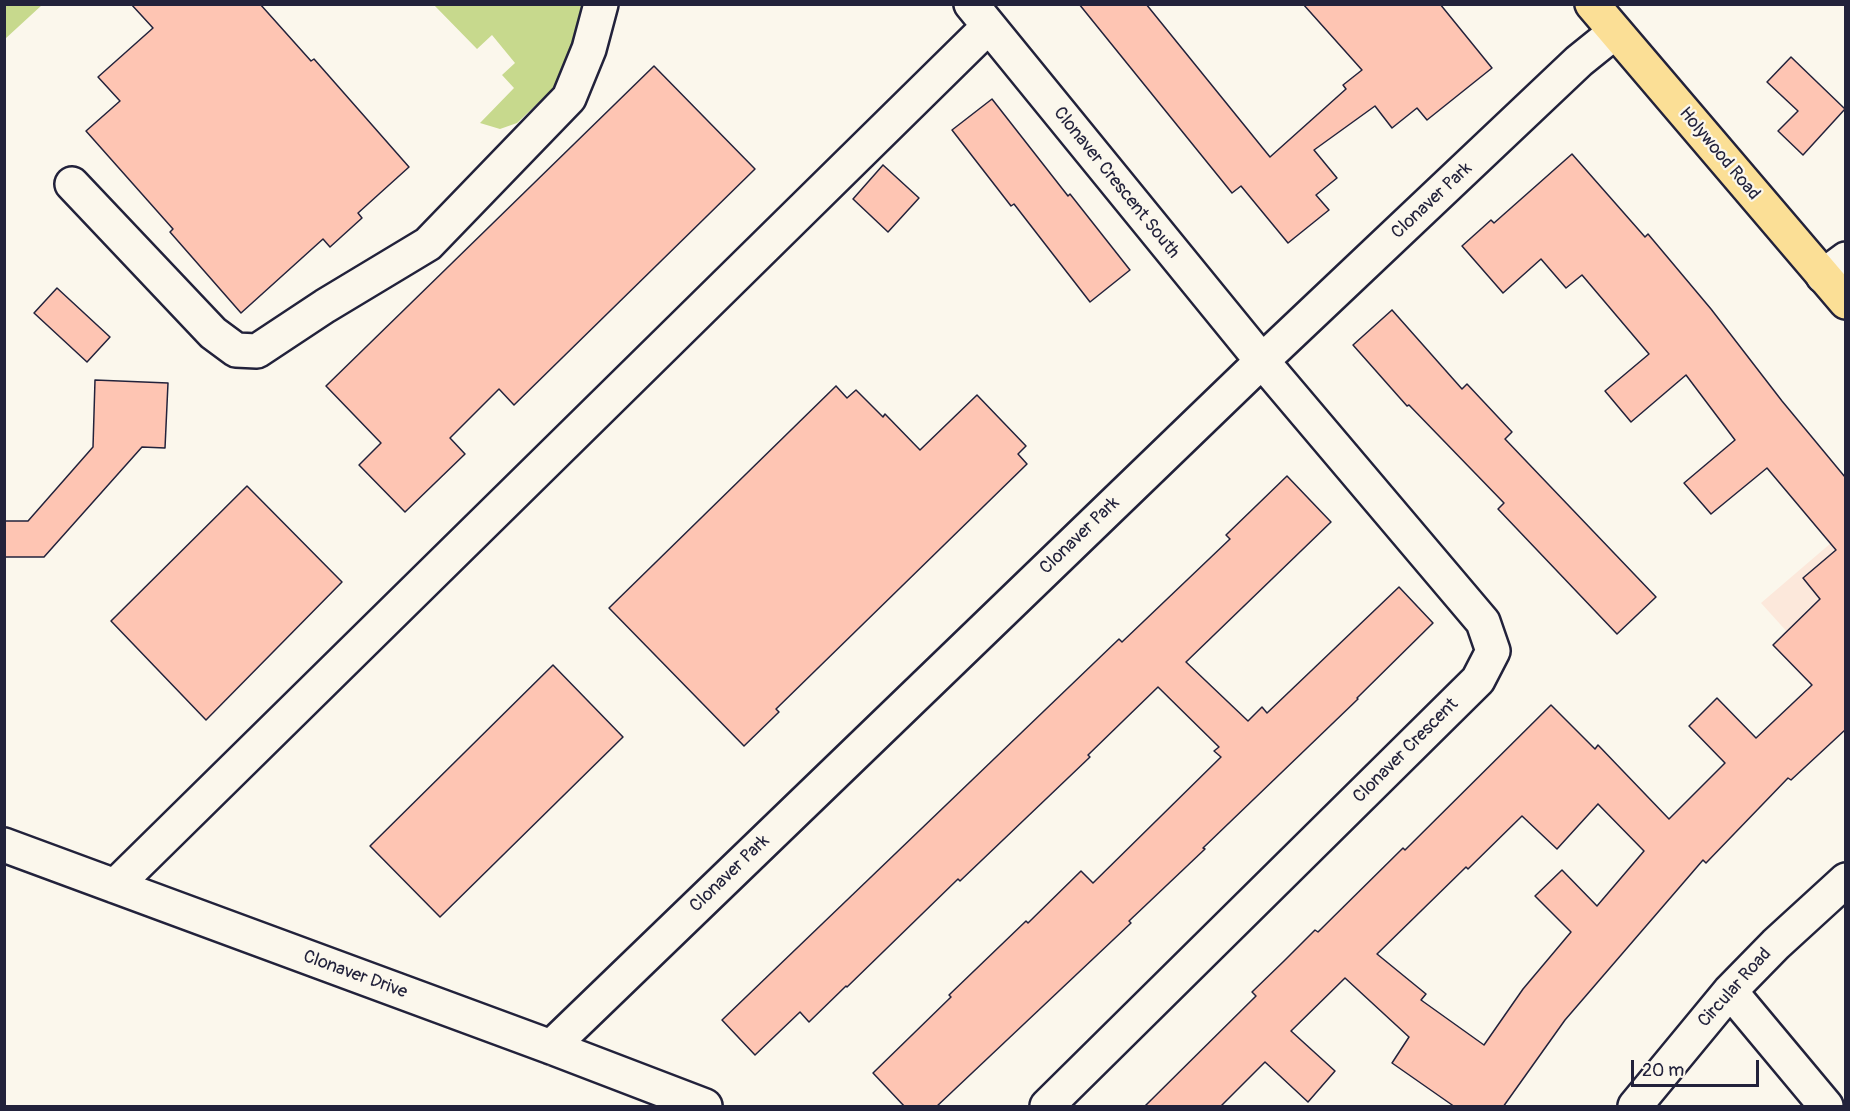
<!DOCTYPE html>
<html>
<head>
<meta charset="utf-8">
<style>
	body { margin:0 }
	#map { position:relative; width:1850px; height:1111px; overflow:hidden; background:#fbf7ec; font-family:Pangolin,sans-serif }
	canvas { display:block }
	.frame { position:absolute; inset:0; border:6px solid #22223b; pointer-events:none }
	.scale { position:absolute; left:1631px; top:1060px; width:128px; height:27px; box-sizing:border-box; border:3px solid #22223b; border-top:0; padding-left:8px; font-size:18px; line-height:21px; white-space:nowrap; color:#22223b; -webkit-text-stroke:4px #fbf7ec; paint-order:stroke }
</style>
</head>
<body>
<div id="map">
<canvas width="1850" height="1111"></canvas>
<div class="frame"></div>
<div class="scale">20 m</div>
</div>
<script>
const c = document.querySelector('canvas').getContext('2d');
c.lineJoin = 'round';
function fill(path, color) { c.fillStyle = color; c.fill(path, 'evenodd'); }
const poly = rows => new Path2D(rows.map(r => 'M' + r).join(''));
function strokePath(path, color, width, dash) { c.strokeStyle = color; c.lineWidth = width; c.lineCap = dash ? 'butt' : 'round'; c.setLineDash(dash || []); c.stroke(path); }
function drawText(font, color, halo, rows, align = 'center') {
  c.font = font + ' Pangolin,sans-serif'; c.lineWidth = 4.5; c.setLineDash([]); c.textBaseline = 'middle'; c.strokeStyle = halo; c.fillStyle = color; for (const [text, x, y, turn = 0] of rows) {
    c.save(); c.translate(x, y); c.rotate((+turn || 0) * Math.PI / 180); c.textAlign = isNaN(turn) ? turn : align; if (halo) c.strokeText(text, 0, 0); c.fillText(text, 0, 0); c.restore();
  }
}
fill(poly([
	[1845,531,1845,696,1761,603]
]), '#fce8db');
fill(poly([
	[5,4,42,4,42,5,5,39],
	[434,5,589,5,560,82,517,123,500,129,480,123,514,88,502,75,515,63,492,35,477,49]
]), '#c7d98d');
const building = poly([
	[131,4,260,4,311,61,314,59,409,167,358,213,362,218,330,247,323,239,241,313,170,232,173,229,86,131,120,101,98,77,153,28,131,4],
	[1079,4,1146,4,1270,157,1346,89,1343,85,1362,70,1303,4,1440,4,1492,68,1427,120,1417,108,1392,128,1375,106,1314,150,1337,178,1316,195,1329,210,1288,243,1241,186,1232,193,1079,4],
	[1791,57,1845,109,1803,155,1778,131,1798,111,1767,82,1791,57],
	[654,66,755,169,514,405,499,389,450,438,465,454,405,512,359,465,381,443,326,386,654,66],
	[992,99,1068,196,1070,194,1130,270,1090,302,1014,204,1011,206,952,130,992,99],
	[1572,154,1645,237,1648,234,1711,309,1782,401,1845,477,1845,730,1791,780,1788,778,1706,863,1703,860,1565,1020,1503,1107,1455,1107,1392,1063,1409,1037,1345,978,1291,1031,1335,1071,1308,1102,1265,1062,1220,1107,1144,1107,1256,996,1252,992,1284,961,1315,930,1318,932,1403,848,1405,850,1551,705,1595,749,1598,745,1669,819,1725,763,1689,726,1717,698,1756,738,1812,685,1773,645,1820,599,1803,578,1836,550,1767,468,1711,514,1684,483,1735,440,1686,375,1631,422,1605,391,1649,354,1582,275,1566,288,1541,259,1503,293,1462,246,1491,220,1494,223,1572,154],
	[1598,804,1644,851,1597,906,1562,870,1535,896,1571,932,1523,989,1484,1045,1421,1000,1426,994,1377,954,1466,867,1468,869,1522,816,1557,849,1598,804],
	[883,165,919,198,888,232,853,199,883,165],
	[57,288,110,337,87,362,34,313,57,288],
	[1392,310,1462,389,1467,384,1512,432,1505,439,1656,597,1617,634,1498,509,1504,503,1409,405,1407,406,1353,345,1392,310],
	[95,380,168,383,165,448,142,447,44,557,4,557,4,521,28,521,93,447,95,380],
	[836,386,847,398,856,390,883,417,885,414,920,450,977,395,1026,446,1018,454,1027,464,776,709,779,712,744,746,609,608,836,386],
	[1287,476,1331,522,1186,662,1248,721,1262,707,1267,713,1399,587,1433,623,1357,698,1358,699,1203,848,1205,849,1129,921,1131,923,936,1107,905,1107,873,1073,951,997,949,995,1026,921,1028,923,1081,871,1093,883,1221,757,1214,751,1219,747,1158,687,1088,755,1090,757,960,881,958,879,847,987,846,986,809,1022,800,1012,755,1055,722,1020,1119,639,1122,642,1230,539,1226,535,1287,476],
	[247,486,342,582,206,720,111,621,247,486],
	[553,665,623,737,440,917,370,846,553,665]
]);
fill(building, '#fec5b3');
strokePath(building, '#22223b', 1.5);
const minor = poly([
	[971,4,1262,361,1483,622,1493,651,1478,680,1047,1106],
	[72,184,213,333,236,350,257,351,325,306,428,244,569,98,589,49,601,4],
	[1823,276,1846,259],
	[4,845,551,1047,705,1106],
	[115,886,989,26],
	[1730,991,1826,1106],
	[551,1047,1262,361,1579,61,1615,32],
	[1635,1106,1730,991,1776,944,1846,880]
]);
const major = poly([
	[1592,4,1846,302]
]);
strokePath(minor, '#22223b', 38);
strokePath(major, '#22223b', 38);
strokePath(minor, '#fbf7ec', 33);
strokePath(major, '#fbdf96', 33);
drawText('18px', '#22223b', '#fbf7ec', [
	["Holywood Road",1719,154,50],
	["Clonaver Crescent South",1116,183,51],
	["Clonaver Park",1432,201,-43],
	["Clonaver Park",1080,536,-44],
	["Clonaver Crescent",1406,751,-45],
	["Clonaver Park",730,874,-44],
	["Clonaver Drive",355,975,20],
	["Circular Road",1735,988,-48]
]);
</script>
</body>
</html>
